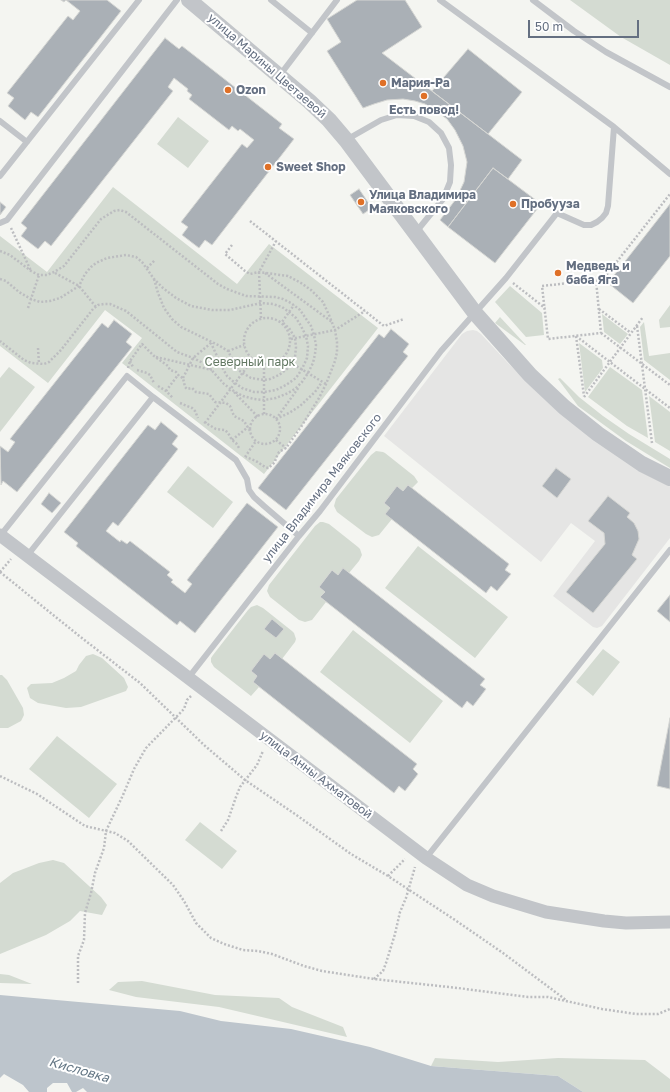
<!DOCTYPE html>
<html>
<head>
<meta charset="utf-8">
<style>
	body { margin:0 }
	#map { position:relative; width:670px; height:1092px; overflow:hidden; background:#f4f5f1; font-family:"Golos Text",sans-serif }
	canvas { display:block }
	.scale { position:absolute; left:528px; top:20px; width:111px; height:18px; box-sizing:border-box; border:2px solid #646f81; border-top:0; padding-left:5px; font-size:12px; line-height:14px; white-space:nowrap; color:#646f81; -webkit-text-stroke:3px #fff; paint-order:stroke }
</style>
</head>
<body>
<div id="map">
<canvas width="670" height="1092"></canvas>
<div class="scale">50 m</div>
</div>
<script>
const c = document.querySelector('canvas').getContext('2d');
c.lineJoin = 'round';
function fill(path, color) { c.fillStyle = color; c.fill(path, 'evenodd'); }
const poly = rows => new Path2D(rows.map(r => 'M' + r).join(''));
function strokePath(path, color, width, dash) { c.strokeStyle = color; c.lineWidth = width; c.lineCap = dash ? 'butt' : 'round'; c.setLineDash(dash || []); c.stroke(path); }
function drawText(font, color, halo, rows, align = 'center') {
  c.font = font + ' "Golos Text",sans-serif'; c.lineWidth = 4; c.setLineDash([]); c.textBaseline = 'middle'; c.strokeStyle = halo; c.fillStyle = color; for (const [text, x, y, turn = 0] of rows) {
    c.save(); c.translate(x, y); c.rotate((+turn || 0) * Math.PI / 180); c.textAlign = isNaN(turn) ? turn : align; if (halo) c.strokeText(text, 0, 0); c.fillText(text, 0, 0); c.restore();
  }
}
fill(poly([
	[473,330,477,331,481,334,508,363,561,413,641,470,670,486,670,538,602,626,597,628,593,627,553,596,595,541,571,523,541,562,384,436,462,334,467,331]
]), '#e5e5e4');
fill(poly([
	[570,0,670,0,670,65,621,37],
	[178,117,209,141,188,168,157,144],
	[113,187,237,284,269,244,378,328,264,474,122,363,142,338,105,310,48,383,0,346,0,236,47,272],
	[510,286,542,313,544,335,526,337,495,302],
	[670,305,670,327,660,328,659,320],
	[602,314,628,334,620,344,604,332],
	[500,317,526,345,525,345,495,323],
	[644,322,649,356,670,353,670,380,644,360,640,327],
	[579,343,602,360,603,368,585,392],
	[9,367,35,387,0,432,0,378],
	[610,367,642,390,648,438,627,426,588,397],
	[560,378,579,397,603,416,629,434,670,459,670,468,626,441,578,406,558,379],
	[649,396,670,412,670,451,655,442],
	[376,451,383,452,385,453,414,476,418,482,412,488,408,485,403,491,398,487,384,503,390,508,392,519,379,535,372,537,366,534,337,512,334,506,336,499,371,455],
	[188,466,233,502,213,528,167,492],
	[320,522,323,522,329,524,358,547,360,549,362,555,359,561,349,573,343,569,338,575,332,570,319,587,325,592,320,597,326,602,312,620,305,622,299,620,270,597,267,591,269,585,315,526],
	[418,546,508,617,475,658,385,588],
	[257,605,263,608,292,631,294,633,296,639,295,642,282,659,275,653,270,659,251,671,257,676,253,682,259,687,251,696,214,667,211,662,211,658,213,655,248,610,251,607],
	[353,630,443,701,410,743,320,672],
	[603,649,620,662,593,696,576,682],
	[93,654,102,658,124,678,128,687,126,691,81,707,66,708,38,703,30,698,27,688,31,684,52,683,64,678,76,671,79,665,86,656],
	[0,675,2,675,7,680,23,708,24,715,21,721,8,728,0,728],
	[57,736,117,784,89,818,29,769],
	[200,822,237,851,222,869,185,840],
	[53,860,64,863,101,897,107,905,102,915,80,911,70,921,46,935,0,954,0,883,13,873,39,863],
	[0,974,9,975,32,984,0,983],
	[142,981,215,995,279,998,292,1007,343,1027,347,1037,219,1007,136,997,109,990,118,982],
	[435,1058,498,1062,558,1058,645,1060,670,1079,670,1092,583,1092,558,1076,431,1066]
]), '#d4dbd2');
fill(poly([
	[0,995,180,1011,221,1021,291,1029,370,1047,431,1066,558,1076,583,1092,87,1092,83,1088,76,1092,72,1092,67,1083,53,1083,47,1088,47,1092,29,1092,23,1085,4,1074,0,1078]
]), '#bdc5cc');
const building = poly([
	[61,0,107,0,121,11,38,117,31,112,25,120,8,106,14,98,7,93,68,16,73,20,80,11,66,0,64,2,61,0],
	[357,0,405,0,422,27,382,53,522,160,508,179,493,168,448,227,440,220,456,199,464,182,467,162,463,146,455,130,447,119,435,110,425,104,415,101,403,99,387,100,374,104,363,108,327,51,341,42,327,19,357,0],
	[165,38,179,49,182,46,282,124,279,128,294,139,212,245,205,240,199,248,182,235,188,227,181,222,242,144,247,148,254,140,240,129,238,131,232,126,229,130,189,99,192,95,187,91,188,89,174,78,168,87,173,91,51,246,45,241,38,249,21,236,27,228,21,223,165,38],
	[468,49,522,92,488,134,432,91,468,49],
	[493,168,541,204,495,263,448,227,493,168],
	[359,189,372,208,363,214,350,195,359,189],
	[0,202,6,207,0,215,0,202],
	[670,204,670,256,633,303,608,283,670,204],
	[114,320,132,334,126,342,132,347,17,492,3,481,1,485,0,446,8,452,15,442,10,439,102,323,108,328,114,320],
	[391,329,409,344,403,352,408,356,286,510,258,488,379,334,384,338,391,329],
	[161,422,178,436,172,444,178,449,118,526,113,522,106,531,120,542,121,540,127,544,130,541,170,572,167,575,173,580,171,582,185,593,192,584,187,580,247,503,278,527,195,633,180,621,177,625,76,546,78,543,64,532,148,425,155,430,161,422],
	[556,468,571,479,557,498,542,486,556,468],
	[408,485,509,564,505,570,511,574,497,591,491,586,486,593,385,514,390,508,384,503,397,486,403,491,408,485],
	[49,493,61,503,52,513,41,504,49,493],
	[608,496,630,513,627,517,634,523,638,531,639,539,632,555,637,559,593,613,566,592,605,544,604,533,588,521,608,496],
	[343,568,485,679,480,685,486,689,473,706,467,701,462,708,320,597,325,592,319,587,332,570,338,575,343,568],
	[670,595,670,622,657,611,670,595],
	[272,619,284,629,276,638,264,629,272,619],
	[275,653,417,764,413,769,418,774,405,791,399,786,394,793,253,682,257,676,251,671,264,654,270,659,275,653],
	[670,718,670,789,657,786,670,718]
]);
fill(building, '#aab0b6');
strokePath(building, '#d5d6d3', 1);
strokePath(poly([
	[250,221,384,326,404,319],
	[11,228,31,271],
	[232,245,225,254,245,271,250,274,259,272,288,276,301,283,311,290,323,302,329,315,335,330,337,342,337,352,335,361,326,384,319,398,301,427,286,448,279,452,276,458,275,462,272,465,268,468,265,467,256,461,246,457],
	[0,251,10,255,31,271,39,275,47,275,54,272,64,266,101,219,114,211,120,210,126,212,218,284,227,289,246,296,275,297,283,299,291,303,300,310,311,326,314,335,316,345,315,354,313,363,308,373,302,382,295,389,286,394,276,398,264,400,254,399,243,396,235,392,224,384,207,365,193,358,177,352,126,311,110,304,104,304,98,305,93,309,61,350,49,362,44,364,31,363,24,360,0,341],
	[147,268,155,260],
	[55,273,79,286,96,307],
	[265,273,332,322],
	[0,279,6,281,19,292,31,299,40,302,50,301,60,298,79,286,85,274,91,267,96,263,107,258,126,255,136,257,142,262,154,279,163,288,176,298,191,306,212,310,230,310,261,303,273,304,282,307,289,312,296,318,301,326,306,336,308,346,307,358,302,369,296,378,286,385,276,390,264,392,254,392,242,388,235,383,227,376,222,367,211,343],
	[154,279,158,293,164,308,172,319,181,327,220,346,228,351,238,370,251,378,264,380,270,379,279,375,287,369,292,363,295,357,296,347,295,338,289,328,282,322,294,305],
	[596,280,601,333,548,339,542,286,596,280],
	[596,280,604,277,608,273,670,194],
	[513,283,545,308],
	[28,308,39,275],
	[599,309,631,333],
	'244 341a23 23 0 1 1 46 0a23 23 0 1 1-46 0Z',
	[261,318,259,272,276,241],
	[637,326,652,443],
	[601,333,670,385],
	[576,336,670,408],
	[576,336,584,396],
	[291,339,335,330,365,311],
	[38,348,39,364],
	[228,351,244,345],
	[156,357,212,370],
	[283,358,326,384],
	[130,361,133,367],
	[264,364,264,414],
	[128,368,130,361,142,344,154,356,168,366,170,370,176,372,179,376,183,378,185,387,187,389,192,388,196,392,209,394,215,402,226,403,230,406,234,416,244,421,250,431],
	[137,370,147,373,150,375,154,383],
	[183,378,193,358,211,343],
	[158,386,166,391,173,398],
	[166,391,178,375],
	[234,392,258,417],
	[584,397,643,317],
	[180,403,192,408,195,411,198,418],
	'250 429a15 15 0 1 1 30 0a15 15 0 1 1-30 0Z',
	[276,419,289,413,300,406,315,392,322,382],
	[276,419,299,387],
	[204,422,216,429,225,430,228,433,232,440,236,443,239,448],
	[205,423,253,359],
	[232,440,248,427],
	[276,440,286,448],
	[245,457,256,441],
	[0,572,78,635,140,683,204,745,245,780,295,814,351,854,388,876,455,920,503,953,566,1000],
	[0,572,11,559],
	[0,776,37,794,85,826,115,833,128,841,173,885,184,901,196,923,211,938,224,944,243,950,258,951,272,954,304,966,322,971,374,979,458,988,528,997,548,997,602,1009,636,1014,658,1014,670,1009],
	[221,831,228,820,236,797,240,787,257,765,263,751],
	[388,876,405,859],
	[374,979,383,971,386,963,395,934,400,912,406,898,415,867],
	[78,983,78,956,84,940,85,913,91,893,95,873,104,848,106,831,123,795,134,769,146,748,184,709,187,700,191,696]
]), '#bcbdc0', 2.5, [2, 2]);
strokePath(poly([
	[271,0,312,33],
	[533,0,574,31,606,52,670,87],
	[280,75,337,0],
	[0,121,27,142],
	[614,127,670,174],
	[346,140,381,120,397,115,414,116,429,122,441,133,449,148,451,165,450,182,443,199,416,232],
	[0,176,139,0],
	[0,223,7,220,177,0],
	[153,397,236,460,247,479,249,490,254,497,264,506,299,536],
	[0,536,127,376,153,397,27,556],
	[189,677,299,536,320,511,441,351,506,278,557,213,584,225,591,225,597,222,602,218,606,213,608,206,614,127,440,0],
	[426,858,670,550]
]), '#c2c5c9', 6);
strokePath(poly([
	[0,535,426,858,467,885,493,896,546,912,604,921,626,923,670,922]
]), '#c2c5c9', 13);
strokePath(poly([
	[189,0,309,101,329,120,346,140,475,313,530,375,564,407,598,434,642,464,670,478]
]), '#c2c5c9', 16);
for (const [x, y, r, color] of [
	[383,83,4,"#df7027"],
	[228,90,4,"#df7027"],
	[424,96,4,"#df7027"],
	[268,167,4,"#df7027"],
	[361,202,4,"#df7027"],
	[513,204,4,"#df7027"],
	[558,273,4,"#df7027"]
]) { const dot = new Path2D(); dot.arc(x, y, r, 0, 2 * Math.PI); c.fillStyle = color; c.fill(dot); strokePath(dot, '#fff', 1.5); }
drawText('12px', '#646f81', '#fff', [
	["улица Марины Цветаевой",267,66,41],
	["улица Владимира Маяковского",322,488,-52],
	["улица Анны Ахматовой",316,775,37]
]);
drawText('bold 12px', '#646f81', '#fff', [
	["Мария-Ра",391,83],
	["Ozon",236,90],
	["Есть повод!",424,110,"center"],
	["Sweet Shop",276,167],
	["Улица Владимира",369,195],
	["Маяковского",369,209],
	["Пробууза",521,204],
	["Медведь и",566,266],
	["баба Яга",566,280]
], 'left');
drawText('12px', '#637863', '#fff', [
	["Северный парк",250,362]
]);
drawText('italic 13px', '#647785', '#fff', [
	["Кисловка",79,1070,16]
]);
</script>
</body>
</html>
